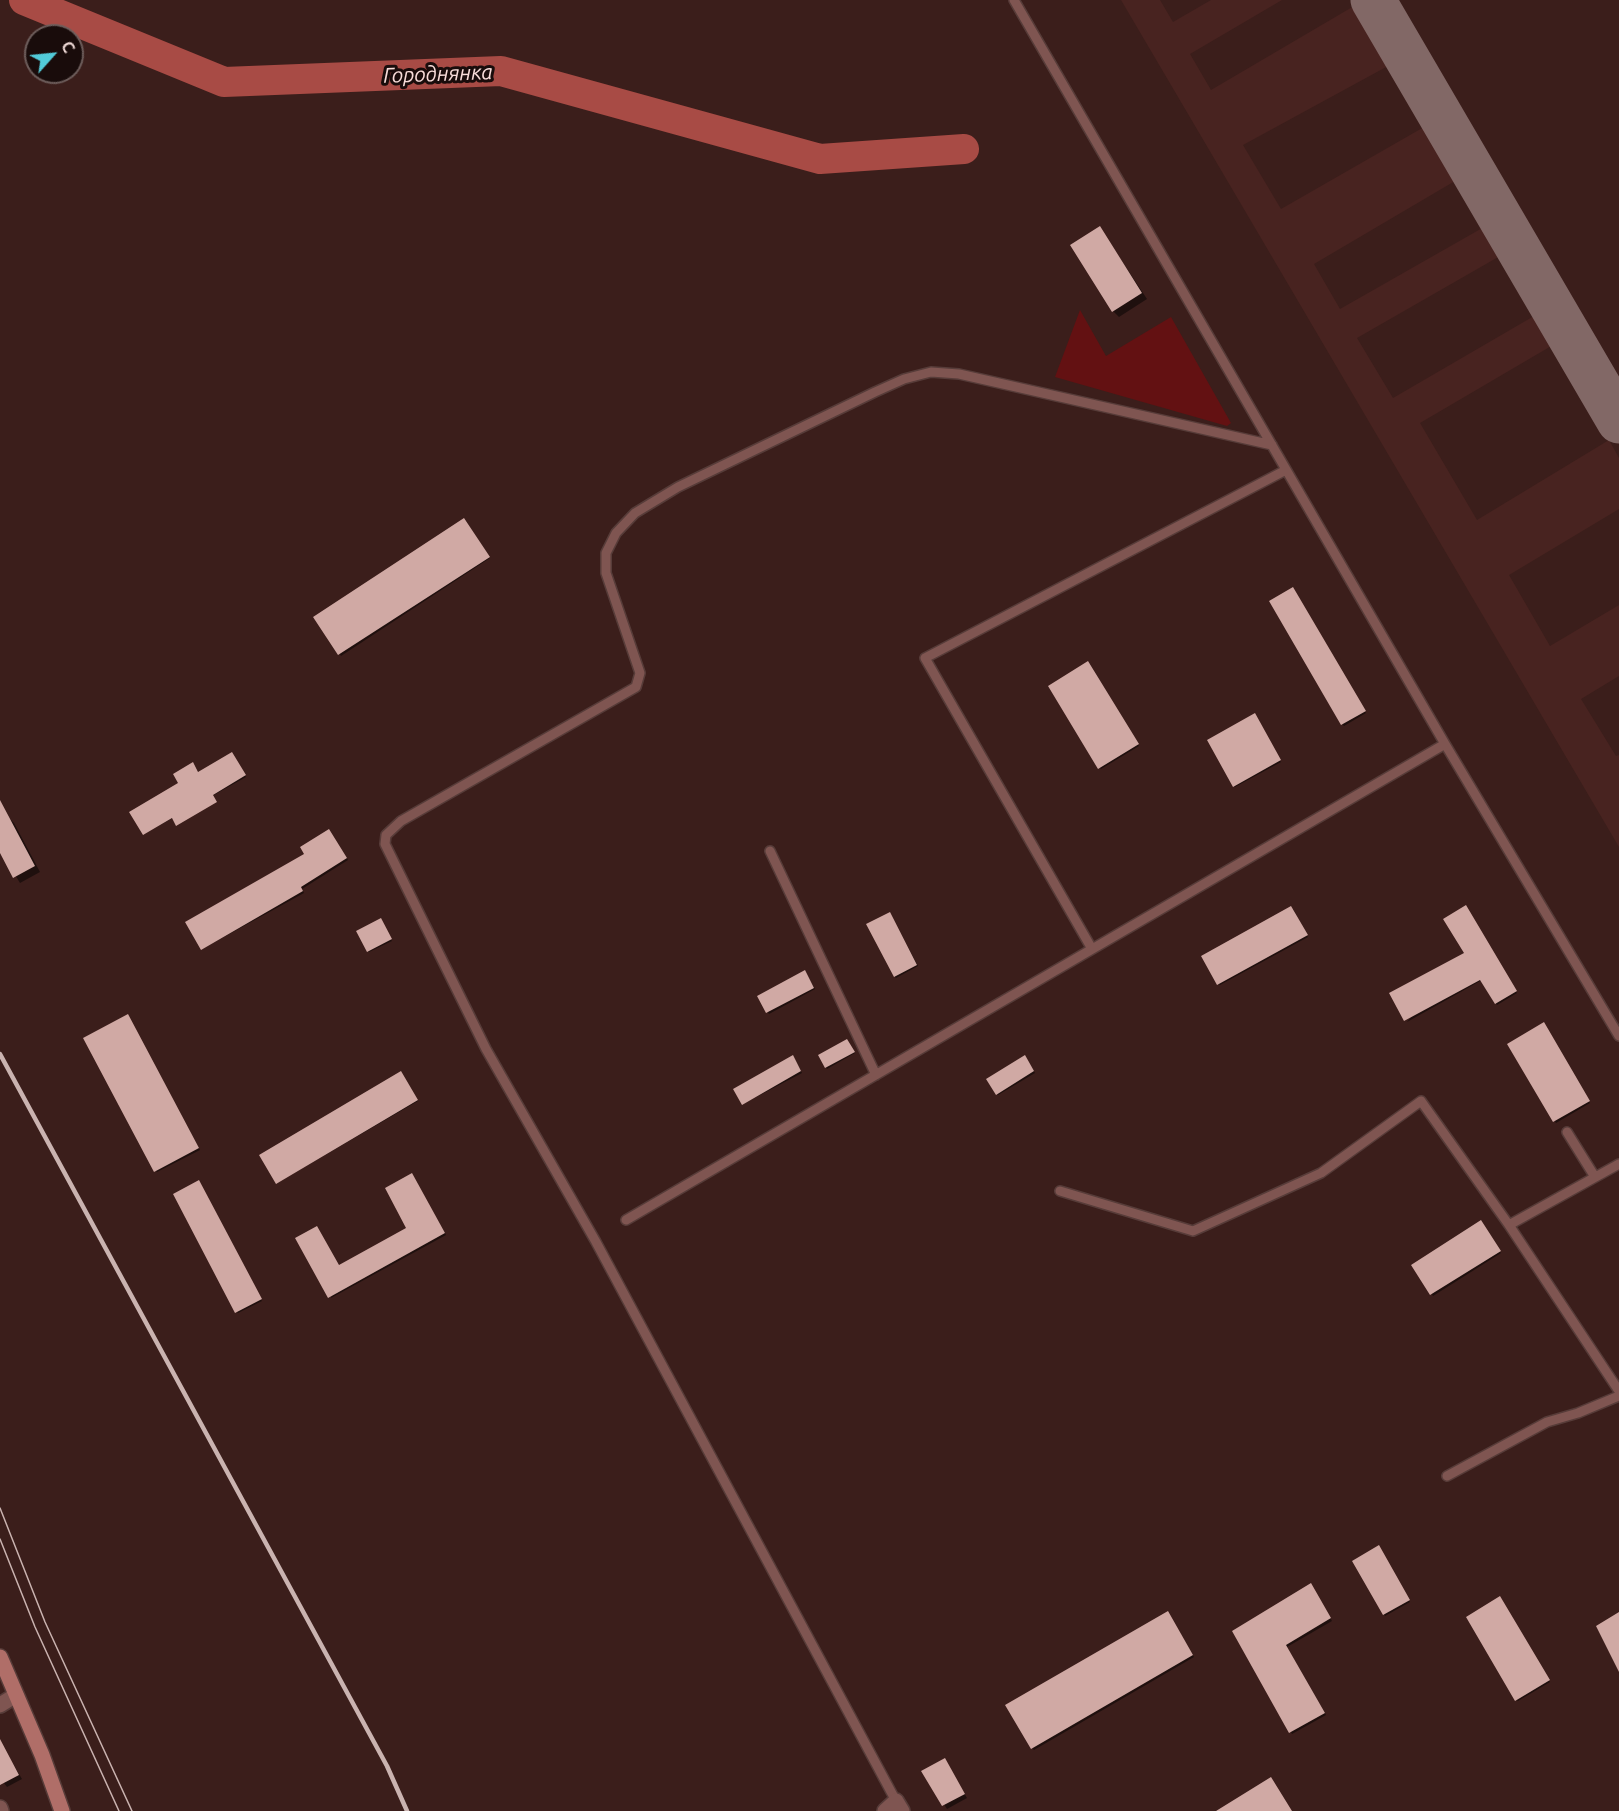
<!DOCTYPE html>
<html>
<head>
<meta charset="utf-8">
<style>
	body { margin:0 }
	#map { position:relative; width:1619px; height:1811px; overflow:hidden; background:#3b1e1b; font-family:Ubuntu,sans-serif }
	canvas { display:block }
	.north { position:absolute; left:24px; top:24px; width:60px; height:60px; box-sizing:border-box; background:#190c0b; border:2px solid #6d5d5b; border-radius:50%; rotate:63deg; font-size:16px; font-weight:700; line-height:24px; text-align:center; color:#ecd7d4 }
	.north::after { content:''; display:block; margin:auto; width:21px; height:27px; background:#52cbd9; clip-path:polygon(50% 0,100% 100%,50% 72%,0 100%) }
</style>
</head>
<body>
<div id="map">
<canvas width="1619" height="1811"></canvas>
<div class="north">С</div>
</div>
<script>
const c = document.querySelector('canvas').getContext('2d');
c.lineJoin = 'round';
function fill(path, color) { c.fillStyle = color; c.fill(path, 'evenodd'); }
const poly = rows => new Path2D(rows.map(r => 'M' + r).join(''));
function strokePath(path, color, width, dash) { c.strokeStyle = color; c.lineWidth = width; c.lineCap = dash ? 'butt' : 'round'; c.setLineDash(dash || []); c.stroke(path); }
function drawText(font, color, halo, rows, align = 'center') {
  c.font = font + ' Ubuntu,sans-serif'; c.lineWidth = 6; c.setLineDash([]); c.textBaseline = 'middle'; c.strokeStyle = halo; c.fillStyle = color; for (const [text, x, y, turn = 0] of rows) {
    c.save(); c.translate(x, y); c.rotate((+turn || 0) * Math.PI / 180); c.textAlign = isNaN(turn) ? turn : align; if (halo) c.strokeText(text, 0, 0); c.fillText(text, 0, 0); c.restore();
  }
}
fill(poly([
	[1121,0,1160,0,1173,22,1211,0,1282,0,1190,54,1211,90,1354,6,1388,66,1243,145,1281,209,1424,127,1455,181,1314,264,1340,309,1484,227,1500,256,1357,338,1393,398,1534,316,1553,345,1420,423,1477,520,1609,440,1619,458,1619,509,1509,575,1550,646,1619,605,1619,676,1581,699,1616,756,1619,755,1619,847]
]), '#482320');
fill(poly([
	[1080,310,1106,356,1171,317,1231,423,1227,426,1055,377]
]), '#631112');
fill(poly([
	[1100,228,1147,299,1119,317,1113,311],
	[466,521,490,558,341,656,315,617],
	[1294,590,1366,713,1344,726,1342,724],
	[1090,664,1139,746,1101,769,1100,768],
	[1256,716,1281,762,1235,787,1234,786],
	[233,756,246,777,144,834,199,774],
	[8,817,14,823,40,872,20,883,0,850,0,822],
	[330,832,348,860,302,889,304,893,202,949],
	[1293,909,1308,937,1220,985,1218,984],
	[1467,909,1517,993,1497,1005,1482,980,1407,1022,1466,953],
	[891,915,918,966,896,978,895,977],
	[382,921,392,941,369,952,368,951],
	[806,974,815,989,769,1014,759,997],
	[129,1018,200,1150,157,1172,156,1171],
	[1545,1026,1590,1103,1556,1123,1509,1044],
	[848,1042,855,1053,827,1069,820,1056],
	[794,1058,802,1073,743,1104],
	[1026,1059,1035,1073,998,1095,997,1094],
	[402,1074,418,1101,277,1183],
	[413,1176,446,1235,331,1298,339,1267,408,1228],
	[200,1183,262,1301,238,1313,237,1312],
	[1482,1224,1501,1253,1433,1296,1413,1266],
	[1380,1549,1410,1602,1385,1616,1384,1614],
	[1312,1587,1332,1621,1287,1647,1326,1715,1292,1734,1234,1631],
	[1502,1600,1550,1682,1518,1701,1516,1700],
	[1169,1614,1194,1657,1034,1750,1032,1748],
	[7,1754,22,1779,7,1787,0,1778,0,1757],
	[944,1760,967,1798,947,1809,923,1771]
]), '#0007');
strokePath(poly([
	[24,0,224,82,501,71,820,159,964,149]
]), '#a84b45', 30);
strokePath(poly([
	[1373,0,1619,421]
]), '#826866', 45);
fill(poly([
	[1100,226,1142,293,1112,312,1070,245],
	[464,518,490,557,338,655,313,617],
	[1293,587,1366,711,1341,725,1269,601],
	[1088,661,1139,744,1098,769,1048,686],
	[1255,713,1281,760,1233,787,1207,740],
	[232,752,246,775,213,795,217,802,176,826,172,818,143,835,129,812,178,783,173,774,193,762,198,772],
	[0,800,35,866,13,878,0,853],
	[329,829,347,858,301,887,303,891,201,950,185,922,304,854,300,847],
	[1466,905,1517,991,1495,1004,1480,980,1404,1021,1389,993,1464,953,1443,919],
	[1291,906,1308,935,1217,985,1201,956],
	[890,912,917,965,894,977,866,924],
	[381,918,392,939,367,952,356,931],
	[805,970,814,988,766,1013,757,996],
	[128,1014,199,1148,154,1172,83,1038],
	[1544,1022,1590,1101,1553,1122,1507,1044],
	[847,1039,855,1052,825,1068,818,1055],
	[793,1055,801,1071,742,1105,733,1089],
	[1025,1055,1034,1071,996,1095,986,1079],
	[401,1071,418,1100,276,1184,259,1155],
	[412,1173,445,1233,328,1298,295,1238,317,1226,339,1265,406,1228,385,1188],
	[199,1180,262,1299,235,1313,173,1194],
	[1481,1220,1501,1251,1430,1295,1411,1265],
	[1379,1545,1410,1600,1383,1615,1352,1561],
	[1311,1583,1331,1618,1286,1645,1325,1713,1289,1733,1232,1631],
	[1500,1596,1550,1680,1515,1701,1466,1617],
	[1168,1611,1193,1655,1031,1749,1005,1705],
	[1619,1612,1619,1672,1596,1626],
	[0,1739,19,1775,0,1785],
	[945,1758,965,1794,942,1806,921,1771],
	[1271,1777,1292,1811,1216,1811]
]), '#d0a9a4');
const lane = poly([
	[1014,0,1445,744,1619,1036],
	[770,851,876,1075],
	[1092,949,925,658,1286,470],
	[1567,1132,1595,1177],
	[1060,1191,1193,1231,1321,1173,1421,1101,1509,1225,1619,1164],
	[626,1220,1445,744],
	[1509,1225,1619,1391],
	[1447,1476,1547,1422,1578,1413,1619,1396],
	[896,1801,596,1242,486,1049,385,844,386,835,401,821,636,687,640,673,606,573,606,553,616,533,635,513,678,487,875,392,904,379,931,372,959,374,1272,445]
]);
const street = poly([
	[0,1705,16,1695],
	[0,1808,1,1811],
	[885,1811,896,1801,902,1811]
]);
const secondary = poly([
	[0,1657,42,1755,62,1811]
]);
strokePath(lane, '#573c39', 12);
strokePath(street, '#573c39', 18);
strokePath(secondary, '#573c39', 18);
strokePath(lane, '#7f5551', 9);
strokePath(street, '#7f5551', 15);
strokePath(secondary, '#b06e68', 15);
strokePath(poly([
	[0,1508,45,1622,132,1811],
	[0,1539,35,1627,119,1811]
]), '#cab3b0', 1.5);
strokePath(poly([
	[0,1054,387,1766,407,1811]
]), '#cab3b0', 4.5);
drawText('italic 21px', '#f8dcd9', '#190c0b', [
	["Городнянка",438,74,-2]
]);
</script>
</body>
</html>
